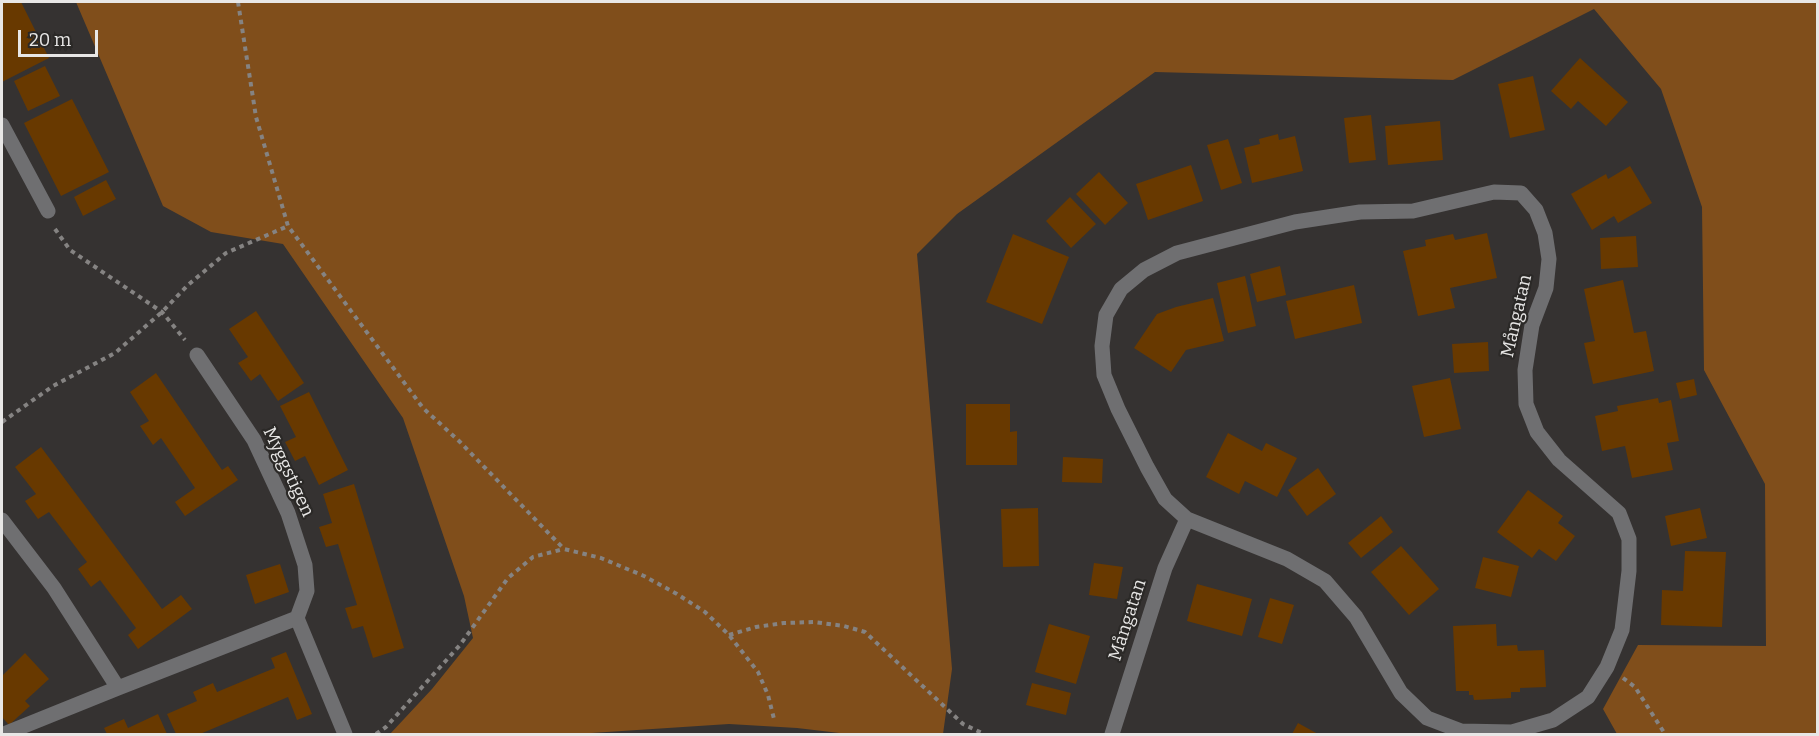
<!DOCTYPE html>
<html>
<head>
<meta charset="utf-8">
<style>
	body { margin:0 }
	#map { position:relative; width:1819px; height:736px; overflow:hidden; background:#353231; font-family:Bitter,serif }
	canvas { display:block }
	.frame { position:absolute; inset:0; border:3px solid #e8e7e6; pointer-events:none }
	.scale { position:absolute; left:18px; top:30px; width:80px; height:27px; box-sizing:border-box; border:3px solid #e8e7e6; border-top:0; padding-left:8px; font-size:18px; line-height:21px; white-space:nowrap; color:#e8e7e6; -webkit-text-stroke:4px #2b2927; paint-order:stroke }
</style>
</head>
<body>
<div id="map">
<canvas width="1819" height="736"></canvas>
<div class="frame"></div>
<div class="scale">20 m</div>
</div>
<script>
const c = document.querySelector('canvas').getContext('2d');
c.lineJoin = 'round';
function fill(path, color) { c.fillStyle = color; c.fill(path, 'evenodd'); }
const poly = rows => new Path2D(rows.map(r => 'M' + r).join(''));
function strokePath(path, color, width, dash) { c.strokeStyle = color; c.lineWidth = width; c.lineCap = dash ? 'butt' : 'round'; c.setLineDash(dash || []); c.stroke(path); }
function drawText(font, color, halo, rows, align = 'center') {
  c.font = font + ' Bitter,serif'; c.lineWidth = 4.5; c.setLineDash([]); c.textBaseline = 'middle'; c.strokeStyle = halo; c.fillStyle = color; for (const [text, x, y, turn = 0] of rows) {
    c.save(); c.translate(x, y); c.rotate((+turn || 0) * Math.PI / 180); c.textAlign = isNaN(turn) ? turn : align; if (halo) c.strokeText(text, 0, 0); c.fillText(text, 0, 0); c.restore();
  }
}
fill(poly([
	[76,2,1817,2,1817,734,1617,734,1603,709,1638,645,1766,646,1765,484,1704,370,1702,207,1661,89,1594,9,1453,80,1155,72,957,214,917,254,952,669,943,734,848,734,797,728,729,724,576,734,390,734,432,689,473,638,464,596,403,418,283,244,211,232,163,206]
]), '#804e1b');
fill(poly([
	[2,2,21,2,49,58,2,82],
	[1580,58,1628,102,1606,126,1578,101,1571,109,1551,91],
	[45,66,60,96,28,111,14,81],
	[1533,76,1545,130,1510,138,1498,84],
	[72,99,109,172,61,196,24,123],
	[1371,115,1376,160,1349,163,1344,118],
	[1440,121,1443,160,1388,165,1385,126],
	[1278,134,1279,140,1295,136,1303,171,1252,183,1244,148,1260,144,1259,139],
	[1228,139,1242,183,1221,190,1207,145],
	[1191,165,1203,201,1148,220,1136,184],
	[1630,166,1652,203,1618,223,1614,216,1592,230,1571,194,1606,174,1608,179],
	[1099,172,1128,203,1105,225,1076,194],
	[106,180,116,199,83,216,74,197],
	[1070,197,1096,224,1071,248,1046,221],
	[1487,233,1497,278,1450,288,1455,308,1418,316,1403,251,1426,246,1425,240,1453,234,1455,240],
	[1013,234,1069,257,1042,324,986,302],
	[1636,236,1638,267,1601,269,1600,238],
	[1280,266,1286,295,1257,302,1250,274],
	[1245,276,1256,326,1228,333,1217,283],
	[1623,280,1634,333,1646,331,1654,371,1593,384,1584,343,1595,341,1584,289],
	[1354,285,1362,323,1295,339,1286,301],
	[1213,298,1224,341,1186,350,1171,372,1134,348,1157,314,1176,307],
	[256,311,304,383,278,401,260,374,251,381,238,363,248,357,229,329],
	[1488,342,1489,371,1454,373,1452,344],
	[156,373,222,470,228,466,238,480,185,516,175,502,195,488,161,438,153,445,140,426,149,421,130,392],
	[1450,378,1461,429,1424,437,1412,386],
	[1694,379,1697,395,1680,399,1676,383],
	[309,392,348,470,319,485,305,456,295,461,285,442,296,437,280,406],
	[1658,398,1659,403,1671,400,1679,441,1667,443,1673,470,1632,478,1625,446,1602,451,1595,416,1618,411,1617,406],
	[966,404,1010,404,1010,432,1017,431,1017,465,966,465],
	[1228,433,1262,451,1266,443,1297,458,1277,497,1245,481,1239,494,1206,477],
	[41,447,162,609,181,595,192,609,138,649,128,635,136,628,100,580,91,587,78,569,87,562,49,512,38,519,25,501,36,494,15,467],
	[1063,457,1103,459,1102,483,1062,482],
	[1318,468,1336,494,1307,516,1288,490],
	[354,484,404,648,373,658,363,626,352,629,345,608,357,605,338,544,326,547,319,527,332,523,323,494],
	[1528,490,1563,516,1558,523,1575,536,1556,561,1539,549,1532,558,1497,532],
	[1038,508,1039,566,1003,567,1001,509],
	[1700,508,1707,538,1671,546,1665,516],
	[1381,516,1393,532,1361,558,1348,543],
	[1401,546,1439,589,1409,615,1371,572],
	[1685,551,1726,552,1722,627,1661,625,1662,590,1683,591],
	[1483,557,1519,566,1511,597,1475,588],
	[1094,563,1123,567,1117,599,1089,595],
	[280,564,289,592,255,604,246,575],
	[1197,584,1252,599,1242,636,1187,621],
	[1270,598,1294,605,1282,644,1258,637],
	[1049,624,1090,636,1076,684,1035,672],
	[1496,624,1497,646,1517,645,1518,651,1544,650,1546,687,1520,688,1520,692,1511,692,1511,698,1474,700,1473,695,1469,695,1469,691,1456,691,1453,626],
	[286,652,312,714,297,720,288,697,200,734,176,734,167,714,197,701,193,692,213,683,217,692,260,674,275,668,271,658],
	[25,653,49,679,25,701,30,706,9,725,2,717,2,676],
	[1032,683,1071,693,1066,715,1026,705],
	[158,714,167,734,107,734,104,728,124,719,128,728],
	[1298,723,1318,734,1292,734]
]), '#683900');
strokePath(poly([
	[238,2,256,117,288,226,423,408,459,441,564,549,601,558,644,576,677,594,705,612,729,635,758,672,768,695,774,719],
	[55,229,70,250,162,312,185,340],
	[2,422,53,386,115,353,162,312,188,285,226,253,288,226],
	[729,635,756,627,784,623,814,622,844,626,865,632,963,724,984,734],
	[1623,678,1635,687,1665,734],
	[376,734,386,727,460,645,508,578,533,557,564,549]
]), '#858382', 4, [4.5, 4.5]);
strokePath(poly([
	[2,125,48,211],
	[1494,192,1521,193,1536,210,1545,233,1549,259,1546,288,1532,325,1525,370,1526,404,1537,432,1559,460,1619,513,1629,539,1629,571,1622,630,1607,667,1588,697,1553,720,1512,732,1461,731,1427,718,1401,693,1356,617,1325,581,1287,559,1187,519,1165,499,1147,467,1118,409,1104,375,1102,346,1106,315,1121,289,1144,270,1177,253,1295,222,1360,212,1413,211,1494,192],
	[197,355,254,440,288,513,305,565,307,591,297,618],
	[2,520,54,588,118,688],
	[4,734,118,688,297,618,345,734],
	[1112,734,1165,568,1187,519]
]), '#6f6f71', 15);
drawText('18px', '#e8e7e6', '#2b2927', [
	["Mångatan",1517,316,-77],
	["Myggstigen",288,472,65],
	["Mångatan",1128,620,-72]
]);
</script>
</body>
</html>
